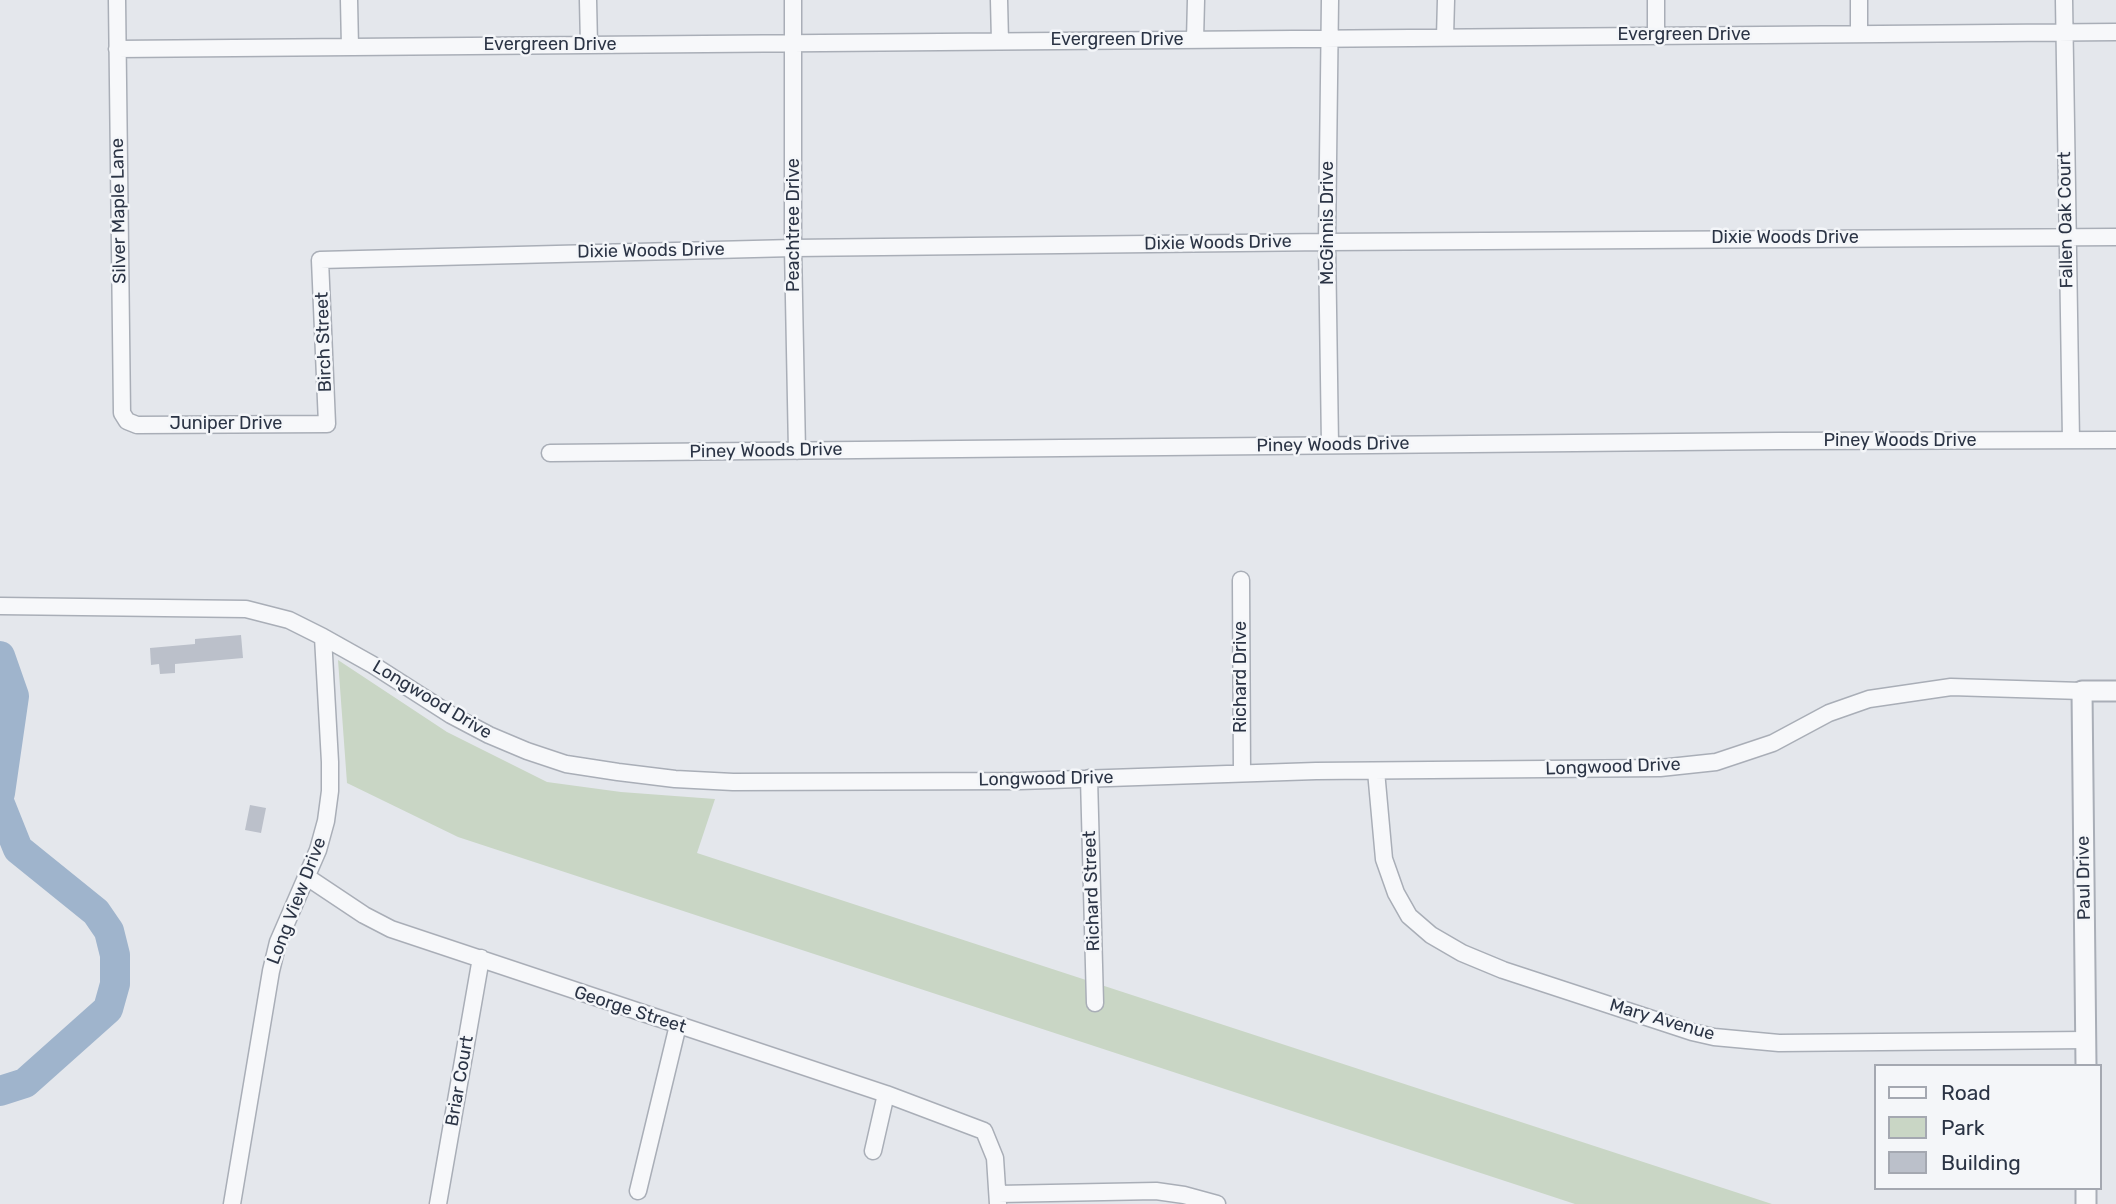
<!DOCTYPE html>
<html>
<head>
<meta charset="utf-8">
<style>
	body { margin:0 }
	#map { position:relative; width:2116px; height:1204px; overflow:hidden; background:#e4e7ec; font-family:Rubik,sans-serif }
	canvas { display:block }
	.legend { position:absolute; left:1874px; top:1064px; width:228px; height:126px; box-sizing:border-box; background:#f4f6f9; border:2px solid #a4a8b1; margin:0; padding:9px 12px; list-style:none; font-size:21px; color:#2b3445 }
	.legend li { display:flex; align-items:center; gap:14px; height:35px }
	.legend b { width:35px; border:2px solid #a4a8b1 }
</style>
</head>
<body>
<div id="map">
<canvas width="2116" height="1204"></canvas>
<ul class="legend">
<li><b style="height:9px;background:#f7f8fa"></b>Road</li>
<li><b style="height:19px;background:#c9d6c5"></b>Park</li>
<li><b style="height:19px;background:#bbc0ca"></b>Building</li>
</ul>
</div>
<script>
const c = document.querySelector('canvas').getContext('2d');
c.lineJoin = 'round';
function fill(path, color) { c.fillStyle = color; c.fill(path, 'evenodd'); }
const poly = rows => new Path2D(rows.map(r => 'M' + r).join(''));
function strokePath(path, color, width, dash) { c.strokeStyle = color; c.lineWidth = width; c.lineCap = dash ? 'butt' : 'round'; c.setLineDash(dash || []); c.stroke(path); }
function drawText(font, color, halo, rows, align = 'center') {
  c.font = font + ' Rubik,sans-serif'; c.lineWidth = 5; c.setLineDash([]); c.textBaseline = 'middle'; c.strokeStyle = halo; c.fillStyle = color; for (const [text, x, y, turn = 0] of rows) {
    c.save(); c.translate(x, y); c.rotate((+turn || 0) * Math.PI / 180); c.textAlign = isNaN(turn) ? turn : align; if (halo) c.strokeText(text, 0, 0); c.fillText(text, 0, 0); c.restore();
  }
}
fill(poly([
	[338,660,447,732,547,782,621,792,715,799,697,853,1772,1204,1575,1204,458,837,347,783]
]), '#c9d6c5');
strokePath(poly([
	[0,656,14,696,0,793],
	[0,804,18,849,96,912,109,931,115,955,115,984,108,1009,25,1083,0,1091]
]), '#9fb4cc', 30);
fill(poly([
	[241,635,243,658,175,664,175,673,160,674,159,664,151,665,150,648,195,644,195,639],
	[250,805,266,808,261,833,245,830]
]), '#bbc0ca');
const minor = poly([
	[117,0,122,413,127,421,137,425,327,424,320,260,793,248,1327,242,2116,237],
	[349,0,350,47],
	[588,0,589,45],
	[793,0,793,248,797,451],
	[999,0,1000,41],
	[1656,0,1656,35],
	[2064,0,2071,440],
	[1859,34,1859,0],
	[1445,37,1446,0],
	[1195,40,1196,0],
	[117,49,2116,32],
	[1330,445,1327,242,1330,0],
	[550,453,1779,441,2116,440],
	[1241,580,1242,773],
	[0,606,246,609,289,620,323,637,373,665,451,715,489,735,527,751,566,764,618,772,675,779,733,782,1020,781,1316,771,1660,768,1716,762,1773,743,1829,713,1869,699,1951,687,2082,691],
	[1376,771,1384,859,1396,893,1409,916,1431,935,1462,953,1503,970,1692,1032,1714,1037,1779,1043,2086,1040],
	[1089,778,1095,1003],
	[307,877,364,915,391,929,886,1094,984,1131,995,1158,998,1204],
	[873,1151,886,1094],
	[638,1191,678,1025],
	[998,1194,1156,1191,1184,1195,1217,1204],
	[232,1204,271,971,278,942,318,850,326,821,330,791,330,762,323,637],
	[438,1204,481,958]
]);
const tertiary = poly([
	[2086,1066,2082,691,2116,691],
	[2086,1188,2086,1204]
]);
strokePath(minor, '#a9aeb7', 19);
strokePath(tertiary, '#a9aeb7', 23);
strokePath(minor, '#f7f8fa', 16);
strokePath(tertiary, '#f7f8fa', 19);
drawText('18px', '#2b3445', '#f4f6f9', [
	["Evergreen Drive",1684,35],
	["Evergreen Drive",1117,40],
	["Evergreen Drive",550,45],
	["Silver Maple Lane",119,211,-91],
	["Fallen Oak Court",2066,220,-91],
	["McGinnis Drive",1328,223,-90],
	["Peachtree Drive",794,225,-90],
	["Dixie Woods Drive",1785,238],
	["Dixie Woods Drive",1218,243,-1],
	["Dixie Woods Drive",651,251,-1],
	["Birch Street",324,342,-92],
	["Juniper Drive",226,424],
	["Piney Woods Drive",1900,441],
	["Piney Woods Drive",1333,445,-1],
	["Piney Woods Drive",766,451,-1],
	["Richard Drive",1241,677,-90],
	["Longwood Drive",432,700,31],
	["Longwood Drive",1613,767,-2],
	["Longwood Drive",1046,779,-1],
	["Paul Drive",2084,878,-91],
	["Richard Street",1092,891,-92],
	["Long View Drive",297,901,-69],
	["George Street",630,1010,18],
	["Mary Avenue",1662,1020,16],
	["Briar Court",460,1081,-80]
]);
</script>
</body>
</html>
